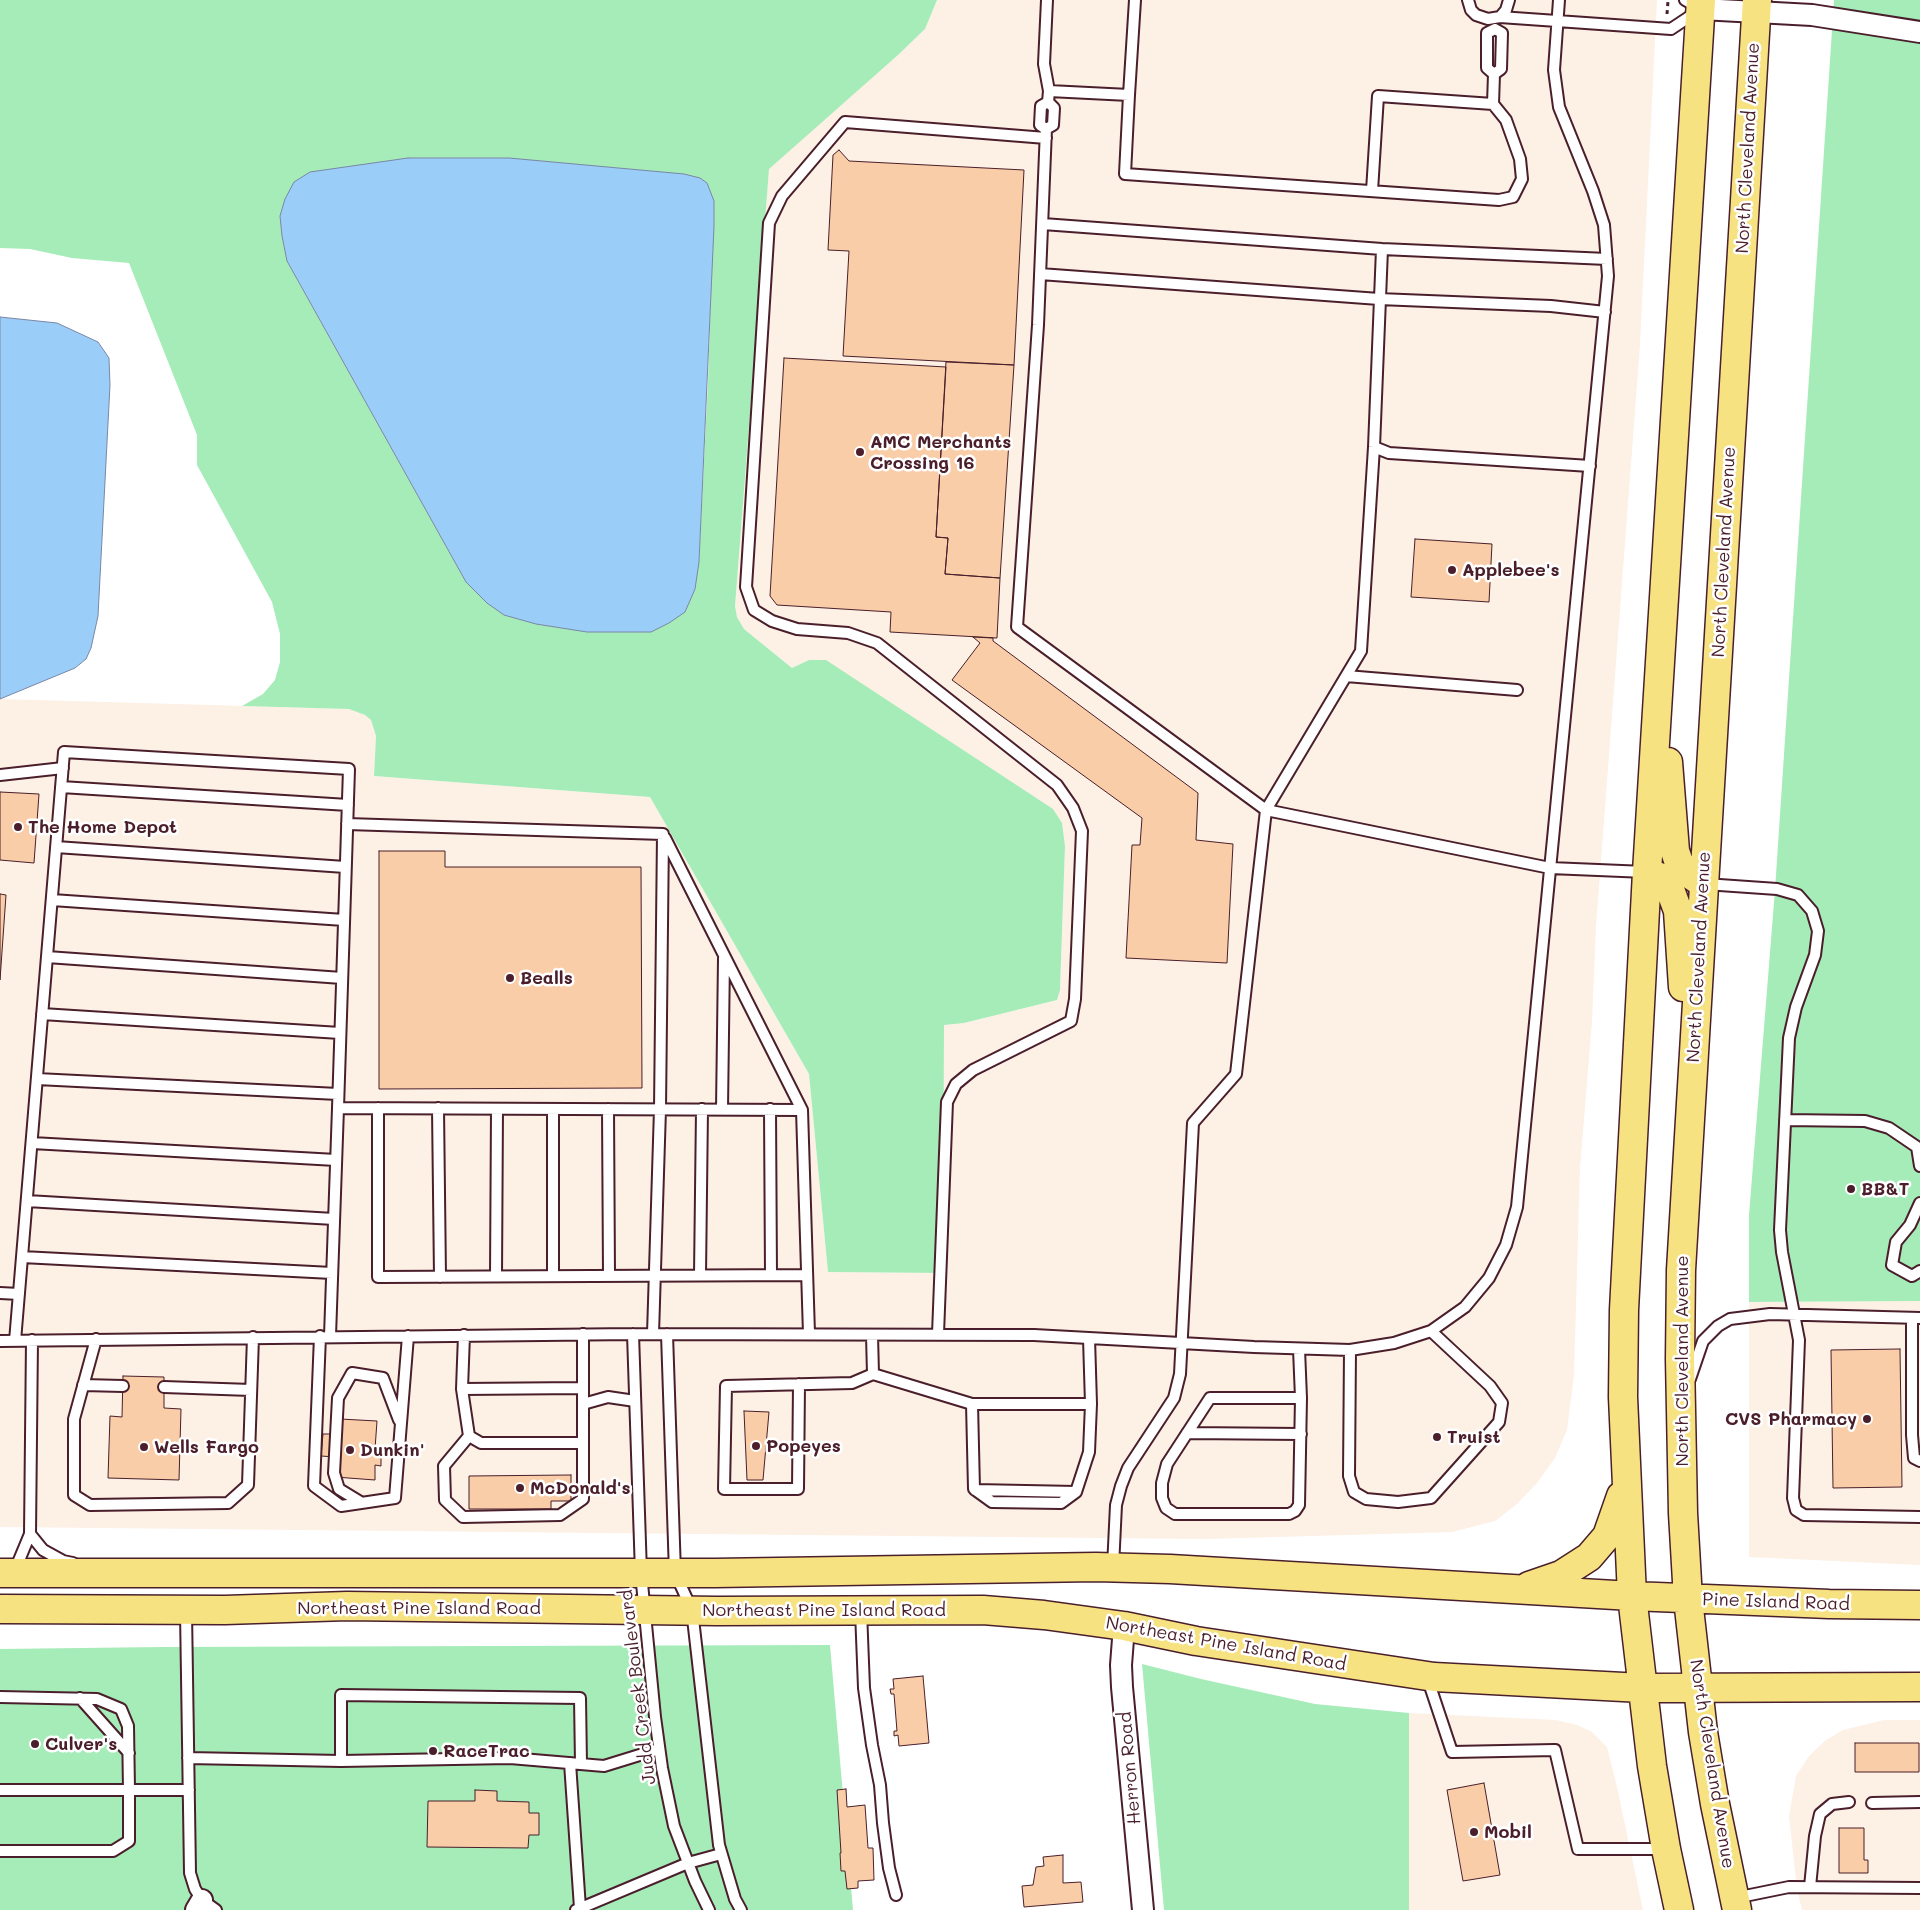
<!DOCTYPE html>
<html>
<head>
<meta charset="utf-8">
<style>
	body { margin:0 }
	canvas { display:block; background:#fff }
</style>
</head>
<body>
<canvas width="1920" height="1910"></canvas>
<script>
const c = document.querySelector('canvas').getContext('2d');
c.lineJoin = 'round';
function fill(path, color) { c.fillStyle = color; c.fill(path, 'evenodd'); }
const poly = rows => new Path2D(rows.map(r => 'M' + r).join(''));
function strokePath(path, color, width, dash) { c.strokeStyle = color; c.lineWidth = width; c.lineCap = dash ? 'butt' : 'round'; c.setLineDash(dash || []); c.stroke(path); }
function drawText(font, color, halo, rows, align = 'center') {
  c.font = font + ' Mali,sans-serif'; c.lineWidth = 5; c.setLineDash([]); c.textBaseline = 'middle'; c.strokeStyle = halo; c.fillStyle = color; for (const [text, x, y, turn = 0] of rows) {
    c.save(); c.translate(x, y); c.rotate((+turn || 0) * Math.PI / 180); c.textAlign = isNaN(turn) ? turn : align; if (halo) c.strokeText(text, 0, 0); c.fillText(text, 0, 0); c.restore();
  }
}
fill(poly([
	[937,0,1657,0,1640,345,1596,927,1592,1022,1580,1168,1574,1375,1567,1430,1555,1458,1537,1483,1517,1504,1495,1521,1452,1532,1205,1539,0,1527,0,699,350,709,365,715,371,720,376,736,374,776,650,797,809,1074,828,1272,943,1273,944,1025,964,1023,1057,1000,1060,990,1065,846,1062,824,809,660,792,668,744,629,737,617,735,606,769,168,898,55,925,29],
	[1920,1301,1920,1565,1749,1557,1749,1302],
	[1409,1713,1556,1720,1577,1725,1592,1732,1607,1747,1617,1787,1643,1910,1409,1910],
	[1884,1720,1920,1720,1920,1910,1802,1910,1797,1889,1789,1816,1796,1776,1809,1756,1826,1740,1843,1730]
]), '#fdf0e5');
fill(poly([
	[0,0,937,0,925,29,898,55,769,169,735,606,737,617,744,629,792,668,809,660,826,660,1053,809,1062,823,1065,846,1060,990,1057,1000,964,1023,944,1025,943,1273,828,1272,809,1074,650,797,374,776,376,736,371,720,365,715,349,709,242,706,263,694,275,680,280,662,280,634,272,602,197,465,197,435,129,263,72,258,30,249,0,248],
	[408,158,509,158,714,201,708,381,699,562,487,603,466,582,287,261,282,236,280,216],
	[1834,0,1920,0,1920,1301,1749,1302,1749,1215,1775,890],
	[830,1645,853,1910,0,1910,0,1649,162,1647],
	[1142,1664,1201,1679,1315,1704,1409,1713,1409,1910,1164,1910]
]), '#a6ecb8');
const water = poly([
	[408,158,509,158,684,174,700,178,707,183,714,201,714,226,699,562,695,589,685,612,669,623,651,632,587,632,536,624,504,615,487,603,466,582,287,261,282,236,280,216,285,199,294,182,310,172,408,158],
	[0,317,57,323,98,342,109,358,110,385,98,616,91,648,86,659,75,668,0,699,0,317]
]);
fill(water, '#9acdf8');
strokePath(water, '#7a87a6', 1);
const building = poly([
	[839,150,849,161,1024,170,1014,365,843,356,849,251,828,250,833,155,839,150],
	[784,358,946,367,936,537,948,538,945,574,1000,578,997,638,890,632,891,612,777,605,770,596,784,358],
	[946,362,1014,365,1000,578,945,574,948,538,936,537,946,362],
	[1415,539,1492,544,1489,602,1411,597,1415,539],
	[973,637,993,638,993,641,1198,793,1196,840,1233,844,1227,963,1126,958,1132,845,1140,845,1142,818,952,680,980,643,973,637],
	[0,792,39,794,34,863,0,860,0,792],
	[379,851,445,851,445,867,641,867,642,1088,379,1089,379,851],
	[0,894,6,895,0,980,0,894],
	[1900,1349,1902,1487,1833,1488,1831,1350,1900,1349],
	[123,1376,164,1377,164,1408,181,1409,179,1480,108,1478,110,1416,122,1417,123,1376],
	[744,1411,769,1412,763,1480,747,1480,744,1411],
	[340,1419,377,1421,375,1449,381,1451,381,1466,375,1465,375,1480,335,1477,335,1457,321,1456,323,1434,339,1434,340,1419],
	[571,1475,571,1501,551,1501,551,1509,469,1509,469,1476,571,1475],
	[923,1676,929,1743,899,1746,898,1735,894,1736,894,1731,897,1731,894,1694,891,1694,890,1689,894,1689,893,1679,923,1676],
	[1855,1743,1919,1743,1919,1772,1855,1772,1855,1743],
	[1484,1783,1500,1875,1463,1881,1447,1790,1484,1783],
	[846,1789,847,1807,865,1805,868,1848,873,1848,874,1880,858,1881,858,1888,847,1889,845,1871,841,1871,840,1853,841,1853,837,1790,846,1789],
	[475,1790,497,1791,497,1801,529,1802,529,1813,539,1813,539,1835,529,1835,528,1848,427,1847,428,1801,475,1801,475,1790],
	[1839,1828,1864,1828,1864,1860,1868,1860,1868,1873,1839,1873,1839,1828],
	[1063,1855,1063,1883,1081,1882,1083,1902,1024,1907,1022,1886,1033,1885,1036,1867,1044,1866,1043,1857,1063,1855]
]);
fill(building, '#f8cda7');
strokePath(building, '#4a1f2b', 1);
const service = poly([
	[1047,0,1044,64,1049,91],
	[1468,0,1471,10,1476,15,1488,19,1500,17,1506,10,1509,0],
	[1500,17,1671,29,1701,9,1685,0],
	[1494,74,1501,69,1502,33,1495,29],
	[1129,95,1125,174,1499,200,1513,197,1522,179,1520,159,1506,120,1493,104,1378,96,1372,191],
	[1493,104,1494,74,1487,68,1487,33,1495,29],
	[1046,129,1038,325,1017,627,1266,810,1236,1074,1193,1123,1180,1374,1174,1398,1128,1468,1121,1486,1116,1505,1113,1567],
	[1046,129,1053,125,1054,108,1048,102,1049,91,1129,95,1135,0],
	[1046,129,1040,125,1041,106,1048,102],
	[1043,224,1382,249,1607,259],
	[1382,249,1374,447,1361,651,1266,810,1550,868,1646,872],
	[1040,274,1379,299,1551,306,1605,312],
	[1374,447,1389,453,1590,466],
	[1346,676,1517,690],
	[0,775,63,768],
	[61,787,348,805],
	[347,824,663,834],
	[665,838,802,1110],
	[56,847,345,867],
	[1705,884,1777,889,1798,895,1812,911,1818,931,1815,955,1796,1007,1789,1038,1780,1230,1782,1252,1799,1340,1793,1498,1796,1510,1804,1515,1920,1517],
	[52,900,344,920],
	[47,957,342,978],
	[42,1014,340,1033],
	[37,1079,338,1094],
	[378,1108,378,1277,807,1275],
	[438,1108,440,1277],
	[553,1109,553,1276],
	[608,1109,609,1275],
	[722,1109,724,958],
	[770,1109,771,1275],
	[1785,1120,1865,1121,1889,1128,1917,1147,1920,1166],
	[32,1143,336,1160],
	[27,1201,334,1219],
	[1920,1203,1910,1225,1896,1242,1892,1265,1912,1276,1920,1271],
	[22,1257,332,1273],
	[700,1275,702,1109],
	[496,1276,497,1109],
	[0,1293,19,1294],
	[1912,1318,1912,1435,1914,1458,1920,1461],
	[633,1334,641,1573,655,1717,662,1768,674,1826,695,1881,709,1910],
	[653,1334,660,1109,663,834],
	[667,1334,675,1573,692,1610,719,1845,735,1899,741,1910],
	[938,1334,947,1102,956,1084,973,1070,1071,1021,1075,999,1082,831,1073,808,1057,785,877,643,848,633,797,629,772,621,754,610,746,587,769,223,782,196,845,122,1046,138],
	[464,1335,462,1389,469,1436,444,1466,445,1500,463,1517,560,1515,583,1499,583,1334],
	[320,1336,314,1486,341,1506,395,1498,408,1336],
	[330,1336,338,1108],
	[96,1339,74,1419,74,1495,90,1505,228,1503,248,1485,253,1337],
	[0,1341,633,1334,1034,1335,1254,1347,1350,1350,1394,1343,1431,1331,1465,1307,1489,1278,1506,1245,1517,1207,1608,276,1604,225,1593,191,1559,107,1554,70,1559,0],
	[15,1341,64,752,349,769,338,1108,802,1110,809,1334],
	[1299,1349,1301,1398,1210,1398,1167,1464,1162,1483,1162,1498,1166,1508,1175,1514,1289,1514,1295,1511,1299,1505,1301,1398],
	[1350,1350,1349,1476,1354,1492,1366,1499,1398,1502,1431,1498,1499,1422,1502,1403,1490,1386,1431,1331],
	[873,1374,972,1404,1091,1404],
	[1690,1379,1703,1341,1718,1326,1730,1319,1770,1314,1920,1318],
	[799,1384,798,1489,724,1489,726,1386,852,1383,873,1374,872,1335],
	[83,1385,123,1386],
	[164,1387,251,1390],
	[462,1389,583,1388],
	[583,1404,608,1397,635,1401],
	[972,1404,974,1489,992,1502,1061,1503,1076,1492,1089,1452,1091,1404,1089,1338],
	[1187,1433,1301,1434],
	[469,1436,481,1443,583,1443],
	[975,1490,1076,1492],
	[362,1503,339,1489,334,1473,338,1398,352,1373,383,1378,399,1420],
	[30,1534,43,1550,63,1561,73,1563],
	[15,1570,30,1534,32,1340],
	[186,1611,190,1873,195,1889,202,1900,216,1910],
	[861,1611,864,1688,872,1745,880,1785,883,1823,889,1868,896,1895],
	[1427,1677,1452,1752,1555,1750,1578,1849,1666,1849],
	[0,1697,97,1699,121,1709,128,1726,129,1790,129,1841,113,1851,0,1851],
	[80,1698,129,1753],
	[188,1758,341,1761,510,1758,604,1766,659,1749],
	[341,1761,341,1695,580,1698,581,1764],
	[570,1763,580,1908],
	[0,1790,189,1790],
	[1872,1803,1920,1802],
	[1810,1887,1815,1836,1820,1814,1832,1804,1849,1802],
	[1735,1898,1789,1887,1920,1888],
	[576,1910,688,1863,721,1854]
]);
const minor = poly([
	[1701,9,1812,15,1920,32],
	[1124,1626,1121,1665,1122,1687,1143,1910],
	[196,1910,202,1900]
]);
const primary = poly([
	[1668,762,1675,851,1679,863,1687,872,1704,884],
	[1647,872,1659,877,1671,892,1678,911,1683,987],
	[0,1573,715,1573,1096,1567,1170,1569,1632,1596,1829,1604,1920,1605],
	[1529,1586,1561,1575,1589,1557,1607,1536,1621,1496],
	[0,1609,225,1610,347,1606,717,1611,983,1610,1044,1615,1124,1626,1196,1641,1434,1677,1642,1688,1920,1687],
	[1679,1910,1666,1849,1652,1766,1632,1596,1623,1397,1624,1310,1647,872,1701,0],
	[1737,1910,1715,1804,1703,1732,1688,1599,1683,1513,1680,1359,1681,1270,1757,0]
]);
strokePath(service, '#4a1f2b', 14);
strokePath(minor, '#4a1f2b', 24);
strokePath(primary, '#4a1f2b', 31);
strokePath(poly([
	[1667,14,1668,1]
]), '#4a1f2b', 3, [4, 4]);
strokePath(service, '#fff', 10);
strokePath(minor, '#fff', 20);
strokePath(primary, '#f7e281', 28);
for (const [x, y, r, color] of [
	[860,452,5,"#4a1f2b"],
	[1452,570,5,"#4a1f2b"],
	[18,827,5,"#4a1f2b"],
	[510,978,5,"#4a1f2b"],
	[1851,1189,5,"#4a1f2b"],
	[1867,1419,5,"#4a1f2b"],
	[1437,1437,5,"#4a1f2b"],
	[756,1446,5,"#4a1f2b"],
	[144,1447,5,"#4a1f2b"],
	[350,1450,5,"#4a1f2b"],
	[520,1488,5,"#4a1f2b"],
	[35,1744,5,"#4a1f2b"],
	[433,1751,5,"#4a1f2b"],
	[1474,1832,5,"#4a1f2b"]
]) { const dot = new Path2D(); dot.arc(x, y, r, 0, 2 * Math.PI); c.fillStyle = color; c.fill(dot); strokePath(dot, '#fff', 2); }
drawText('18px', '#4a1f2b', '#fff', [
	["North Cleveland Avenue",1748,148,-87],
	["North Cleveland Avenue",1724,552,-87],
	["North Cleveland Avenue",1699,957,-87],
	["North Cleveland Avenue",1682,1361,-90],
	["Pine Island Road",1776,1602,2],
	["Northeast Pine Island Road",419,1608],
	["Northeast Pine Island Road",824,1610],
	["Northeast Pine Island Road",1226,1644,10],
	["Judd Creek Boulevard",638,1687,-97],
	["North Cleveland Avenue",1712,1764,81],
	["Herron Road",1130,1768,-95]
]);
drawText('bold 18px', '#4a1f2b', '#fff', [
	["AMC Merchants",870,442],
	["Crossing 16",870,463],
	["Applebee's",1462,570],
	["The Home Depot",28,827],
	["Bealls",520,978],
	["BB&T",1861,1189],
	["CVS Pharmacy",1857,1419,"right"],
	["Truist",1447,1437],
	["Popeyes",766,1446],
	["Wells Fargo",154,1447],
	["Dunkin'",360,1450],
	["McDonald's",530,1488],
	["Culver's",45,1744],
	["RaceTrac",443,1751],
	["Mobil",1484,1832]
], 'left');
</script>
</body>
</html>
